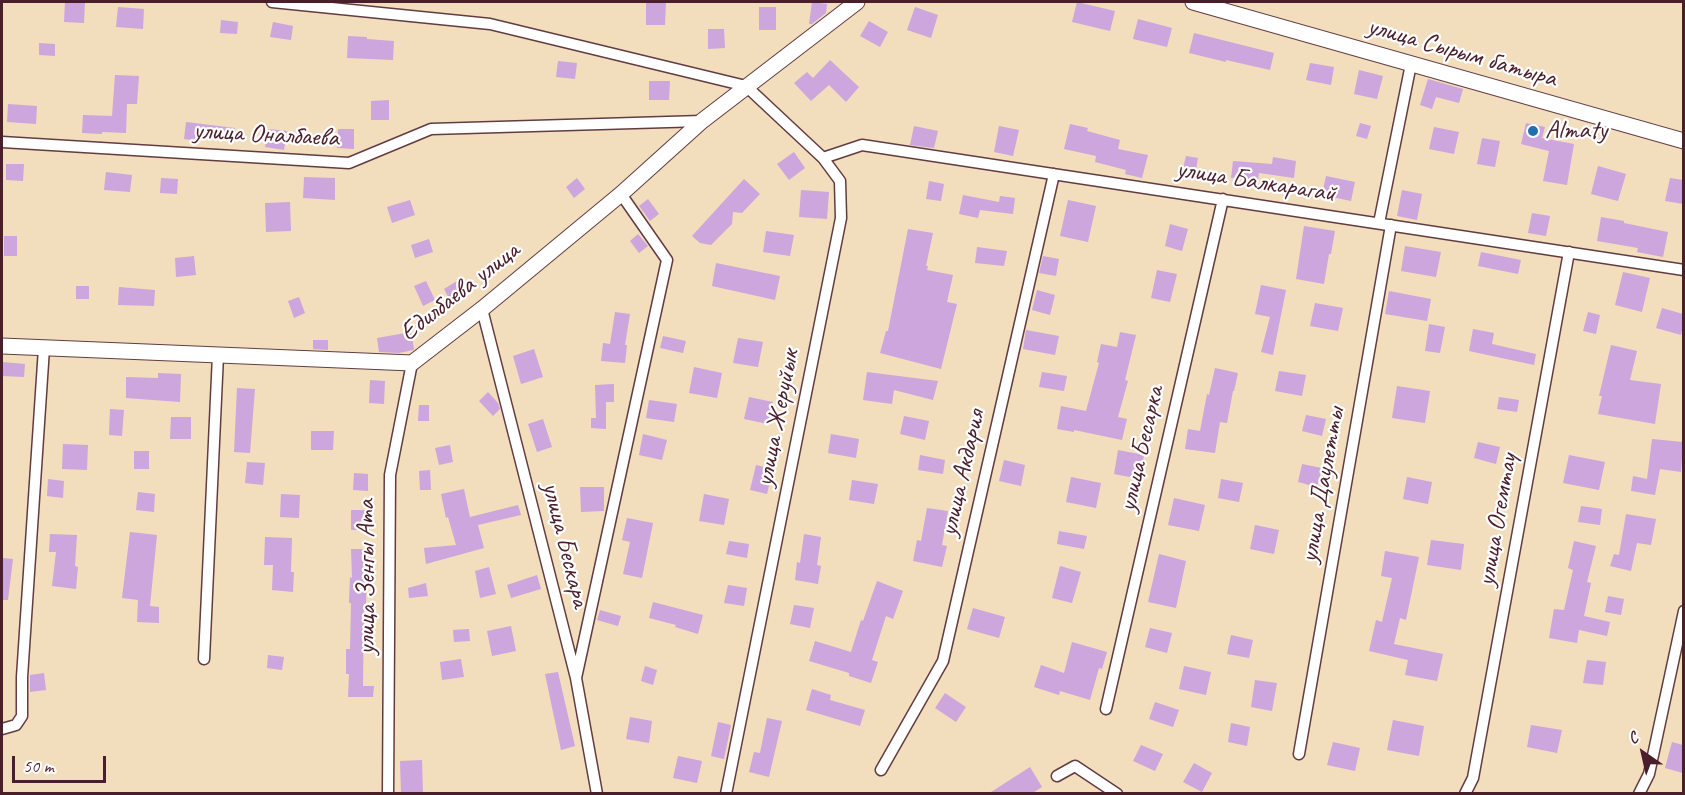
<!DOCTYPE html>
<html>
<head>
<meta charset="utf-8">
<style>
	body { margin:0 }
	#map { position:relative; width:1685px; height:795px; overflow:hidden; background:#f2ddbd; font-family:Caveat,sans-serif }
	canvas { display:block }
	.frame { position:absolute; inset:0; border:3px solid #4a1f2b; pointer-events:none }
	.north { position:absolute; left:1613px; top:723px; width:60px; height:60px; -webkit-text-stroke:4px #fff; paint-order:stroke; rotate:326deg; font-size:16px; font-weight:700; line-height:24px; text-align:center; color:#4a1f2b }
	.north::after { content:''; display:block; margin:auto; width:21px; height:27px; background:#4a1f2b; clip-path:polygon(50% 0,100% 100%,50% 72%,0 100%) }
	.scale { position:absolute; left:12px; top:756px; width:94px; height:27px; box-sizing:border-box; border:3px solid #4a1f2b; border-top:0; padding-left:8px; font-size:18px; line-height:21px; white-space:nowrap; color:#4a1f2b; -webkit-text-stroke:4px #fff; paint-order:stroke }
</style>
</head>
<body>
<div id="map">
<canvas width="1685" height="795"></canvas>
<div class="frame"></div>
<div class="north">С</div>
<div class="scale">50 m</div>
</div>
<script>
const c = document.querySelector('canvas').getContext('2d');
c.lineJoin = 'round';
function fill(path, color) { c.fillStyle = color; c.fill(path, 'evenodd'); }
const poly = rows => new Path2D(rows.map(r => 'M' + r).join(''));
function strokePath(path, color, width, dash) { c.strokeStyle = color; c.lineWidth = width; c.lineCap = dash ? 'butt' : 'round'; c.setLineDash(dash || []); c.stroke(path); }
function drawText(font, color, halo, rows, align = 'center') {
  c.font = font + ' Caveat,sans-serif'; c.lineWidth = 4.5; c.setLineDash([]); c.textBaseline = 'middle'; c.strokeStyle = halo; c.fillStyle = color; for (const [text, x, y, turn = 0] of rows) {
    c.save(); c.translate(x, y); c.rotate((+turn || 0) * Math.PI / 180); c.textAlign = isNaN(turn) ? turn : align; if (halo) c.strokeText(text, 0, 0); c.fillText(text, 0, 0); c.restore();
  }
}
fill(poly([
	[65,2,85,2,84,23,64,22],
	[646,2,666,2,665,25,646,25],
	[812,2,827,4,826,13,812,24,809,24],
	[1077,2,1115,11,1110,31,1072,22],
	[118,7,144,9,143,29,116,27],
	[759,7,776,7,776,30,759,30],
	[915,7,938,15,931,38,907,30],
	[1138,19,1172,28,1167,47,1133,39],
	[221,20,238,22,237,34,220,33],
	[869,21,888,32,880,47,860,36],
	[273,22,293,26,291,40,270,37],
	[708,29,724,29,725,48,708,49],
	[1194,33,1274,53,1270,70,1226,60,1226,62,1189,53],
	[348,36,367,37,367,39,394,41,393,60,347,58],
	[39,43,55,44,55,56,39,55],
	[830,60,859,87,846,102,829,85,811,101,794,83,807,72,813,78],
	[558,61,577,63,575,79,556,77],
	[1310,63,1334,67,1331,85,1306,80],
	[1359,70,1383,76,1377,99,1354,94],
	[115,75,139,76,137,104,127,104,126,133,102,132,102,134,82,133,83,115,112,116],
	[1428,79,1463,89,1459,103,1436,97,1432,109,1420,105],
	[649,81,670,81,669,100,649,100],
	[389,100,389,120,371,120,371,101],
	[8,104,37,106,36,124,7,122],
	[186,122,235,128,234,142,200,138,199,141,184,139],
	[1360,123,1371,126,1367,139,1356,136],
	[1526,123,1545,127,1542,138,1574,144,1567,185,1543,181,1549,151,1521,144],
	[1070,124,1088,128,1087,131,1120,140,1118,149,1148,155,1142,178,1125,174,1126,170,1095,162,1096,156,1064,149],
	[914,126,938,131,934,148,910,145],
	[999,126,1019,130,1013,156,994,152],
	[1434,127,1459,132,1454,154,1429,149],
	[268,129,287,131,284,150,265,147],
	[338,129,354,129,354,149,337,148],
	[1482,138,1500,141,1495,167,1477,164],
	[794,152,805,168,789,180,777,164],
	[1186,156,1198,158,1195,175,1182,172],
	[1273,157,1296,161,1294,178,1259,173,1258,180,1231,178,1233,161,1272,164],
	[6,164,24,164,23,181,6,180],
	[1598,166,1626,174,1618,201,1591,194],
	[106,172,132,175,130,192,104,190],
	[1326,176,1355,182,1351,201,1322,195],
	[304,177,335,178,335,200,303,198],
	[161,178,178,179,177,194,160,193],
	[577,178,585,189,574,198,566,187],
	[1670,178,1683,180,1683,204,1665,201],
	[744,179,760,194,742,213,733,212,732,224,711,245,700,243,692,236],
	[929,181,944,184,941,201,926,199],
	[801,190,829,192,827,219,799,217],
	[1402,190,1422,194,1417,220,1397,216],
	[963,195,999,202,1000,196,1015,198,1013,214,980,210,978,218,959,214],
	[648,199,659,214,650,221,639,206],
	[410,200,415,215,392,223,387,207],
	[1068,200,1096,206,1088,242,1060,236],
	[290,202,291,231,266,232,265,203],
	[1532,213,1550,216,1546,236,1528,233],
	[1601,217,1624,221,1624,223,1668,232,1663,257,1637,252,1638,248,1597,241],
	[1170,224,1188,229,1182,251,1165,246],
	[1304,226,1335,231,1331,254,1329,254,1324,284,1296,279],
	[908,229,933,233,926,266,928,266,927,270,953,275,947,302,957,304,941,369,880,353,886,331,888,331],
	[766,231,794,235,790,256,763,252],
	[638,234,648,246,639,253,630,241],
	[4,236,17,236,17,256,4,256],
	[429,239,433,252,415,258,411,245],
	[1405,246,1441,252,1436,277,1401,271],
	[977,247,1007,251,1004,266,975,263],
	[1481,252,1521,260,1518,274,1478,266],
	[194,256,196,275,176,277,175,258],
	[1043,256,1059,259,1056,276,1039,273],
	[716,263,780,276,775,300,712,286],
	[1157,270,1177,274,1170,302,1151,298],
	[1623,272,1650,278,1642,312,1615,305],
	[426,281,435,300,423,306,414,286],
	[457,281,466,296,452,304,444,289],
	[1261,285,1286,290,1273,355,1261,352,1270,317,1255,314],
	[76,286,89,286,89,299,76,299],
	[119,287,155,290,154,306,118,305],
	[1037,290,1055,295,1050,315,1032,310],
	[1389,291,1431,299,1427,321,1385,314],
	[299,297,305,313,294,318,288,301],
	[1315,303,1343,308,1338,331,1310,326],
	[1662,308,1683,314,1683,326,1681,335,1656,328],
	[615,312,630,314,625,345,627,345,625,363,601,361,603,343,610,344],
	[1588,312,1600,315,1596,334,1583,331],
	[1429,324,1445,327,1440,353,1425,351],
	[1473,329,1494,333,1492,344,1536,354,1534,365,1469,351],
	[1026,330,1059,336,1055,355,1023,349],
	[411,332,414,349,413,350,399,353,379,352,377,338],
	[1120,332,1136,335,1125,380,1128,381,1118,417,1127,419,1122,440,1074,430,1074,432,1057,429,1061,406,1086,411,1099,363,1097,362,1101,344,1117,347],
	[663,336,686,341,683,353,660,348],
	[738,338,763,342,758,367,733,363],
	[313,340,328,340,328,350,313,349],
	[1611,345,1637,351,1630,380,1661,384,1655,424,1598,414,1602,396,1599,396],
	[534,349,543,377,521,384,513,356],
	[2,362,25,364,24,377,2,376],
	[694,367,722,373,717,398,689,393],
	[1215,368,1238,373,1234,391,1233,391,1227,423,1220,422,1215,453,1185,449,1188,429,1200,431,1207,394,1209,395],
	[1279,371,1306,375,1302,396,1275,391],
	[867,372,938,381,933,400,894,390,892,404,863,400],
	[1042,372,1067,376,1064,391,1039,387],
	[158,373,181,374,180,402,126,398,126,377,158,378],
	[370,380,385,381,384,404,369,403],
	[614,384,614,402,606,402,606,429,591,428,591,418,596,418,595,385],
	[1397,386,1430,391,1425,423,1392,418],
	[237,388,255,389,250,453,234,452],
	[488,392,498,403,500,409,493,416,479,401],
	[749,397,773,402,768,424,744,419],
	[1499,397,1519,400,1517,412,1497,409],
	[649,400,677,404,674,422,646,418],
	[419,405,429,405,429,421,418,421],
	[110,409,124,410,122,436,109,435],
	[1306,415,1326,419,1322,436,1302,431],
	[904,416,929,421,925,440,900,434],
	[171,417,191,417,191,439,170,439],
	[543,419,552,447,537,452,528,424],
	[311,431,334,431,333,450,311,450],
	[643,434,667,440,662,460,639,455],
	[831,434,859,439,856,458,828,453],
	[1652,439,1683,442,1681,472,1660,469,1655,495,1631,491,1633,476,1647,479],
	[1478,442,1500,447,1496,464,1474,458],
	[63,444,88,445,87,470,62,469],
	[450,445,453,462,439,465,435,448],
	[1118,450,1144,455,1140,479,1114,474],
	[134,451,149,451,149,469,134,469],
	[920,455,945,460,943,474,918,470],
	[1569,455,1605,462,1599,490,1563,483],
	[1004,460,1025,465,1021,486,999,481],
	[247,462,265,463,263,485,245,483],
	[1302,464,1322,468,1317,487,1298,482],
	[756,465,773,469,767,494,750,490],
	[430,470,431,490,420,490,419,471],
	[354,473,368,474,368,491,353,490],
	[1071,477,1101,483,1096,508,1066,502],
	[1407,477,1432,482,1428,504,1403,499],
	[48,479,64,481,63,498,47,496],
	[1221,479,1243,483,1239,502,1218,498],
	[852,480,878,484,874,504,849,500],
	[580,487,604,487,604,511,581,512],
	[464,489,470,517,518,505,521,515,478,525,484,548,426,564,424,548,456,545,448,517,446,518,441,494],
	[138,492,155,494,154,512,136,510],
	[281,494,300,495,299,518,280,517],
	[704,494,729,499,724,525,699,521],
	[1174,498,1205,505,1199,531,1168,525],
	[1581,506,1602,509,1600,525,1578,522],
	[927,508,948,511,942,545,947,546,942,567,913,561,917,540,921,541],
	[351,510,370,510,370,530,351,530],
	[1626,514,1656,519,1651,545,1637,543,1631,571,1610,566,1614,554,1619,555],
	[627,518,653,523,642,578,623,574,630,542,622,540],
	[1255,525,1279,530,1274,554,1250,549],
	[1059,531,1087,536,1084,549,1057,544],
	[130,532,157,535,150,606,159,607,159,623,137,622,138,600,122,598],
	[50,534,77,535,75,566,78,567,76,589,52,586,56,552,49,552],
	[804,534,821,537,817,565,821,566,818,584,795,580,797,562,800,563],
	[265,537,292,538,291,572,294,572,293,592,272,590,273,565,264,565],
	[1431,540,1464,544,1461,570,1427,565],
	[729,541,749,544,747,558,726,554],
	[1574,541,1596,546,1587,582,1591,583,1584,616,1610,622,1607,636,1579,630,1577,643,1549,638,1554,609,1564,610,1573,570,1568,568],
	[351,549,368,549,369,568,367,569,366,604,364,604,363,686,374,686,373,697,348,697,349,674,346,674,346,649,350,649,351,603,349,603,350,577,352,578],
	[1385,551,1419,557,1406,620,1400,618,1394,644,1443,654,1437,681,1405,675,1408,660,1369,651,1376,620,1382,622,1392,578,1381,576],
	[1159,554,1186,561,1176,608,1148,602],
	[2,558,13,559,8,600,2,600],
	[1060,566,1081,572,1072,603,1052,598],
	[489,567,496,594,480,598,475,571],
	[537,575,541,589,511,598,507,585],
	[877,581,903,591,893,619,886,616,872,660,878,662,871,683,849,676,849,673,809,661,815,641,851,652,861,620,863,621],
	[426,583,428,596,409,598,408,588],
	[728,585,747,588,744,606,724,603],
	[1608,596,1624,599,1621,615,1605,612],
	[653,602,703,615,698,634,675,627,676,625,649,618],
	[794,605,814,608,810,628,790,624],
	[973,608,1005,617,999,638,967,629],
	[600,610,621,616,618,626,597,620],
	[511,626,516,651,492,656,487,631],
	[1150,628,1172,633,1167,653,1145,647],
	[469,629,470,641,454,642,453,630],
	[1231,635,1253,640,1249,658,1227,654],
	[1072,642,1107,652,1102,669,1099,668,1090,700,1060,691,1059,695,1034,687,1041,665,1064,673],
	[268,655,284,657,282,670,267,668],
	[461,659,464,677,442,680,440,662],
	[1587,660,1606,662,1603,685,1583,683],
	[645,666,657,670,653,685,641,681],
	[1184,666,1211,672,1206,695,1179,689],
	[558,672,575,746,561,750,545,674],
	[44,673,46,690,30,692,30,675],
	[1255,680,1277,683,1272,711,1251,707],
	[812,689,831,695,830,700,865,710,860,726,806,710],
	[945,693,966,707,956,722,935,708],
	[1155,702,1179,710,1173,727,1149,719],
	[630,717,652,721,649,743,626,739],
	[767,718,782,721,769,777,749,772,754,752,760,753],
	[1393,720,1424,726,1419,756,1387,750],
	[718,722,731,725,724,759,711,756],
	[1231,723,1250,727,1247,746,1228,742],
	[1531,725,1562,730,1557,753,1527,747],
	[1333,742,1360,748,1355,771,1327,765],
	[1672,742,1683,745,1683,773,1665,768],
	[1141,745,1163,754,1155,771,1133,761],
	[678,756,702,761,697,783,673,778],
	[422,760,423,794,401,794,400,761],
	[1194,763,1212,773,1202,792,1183,782],
	[1030,767,1042,787,1031,794,988,794]
]), '#cca6dd');
const street = poly([
	[272,2,490,24,746,86,823,158,840,181,841,218,726,794],
	[2,142,349,163,431,129,702,121],
	[823,158,862,145,1684,270],
	[1379,223,1411,64],
	[482,309,576,678,597,794],
	[204,659,218,355],
	[576,678,667,260,621,194],
	[1106,709,1223,199],
	[2,729,16,725,22,716,22,677,44,348],
	[1299,754,1391,225],
	[881,770,943,661,1054,174],
	[1057,776,1075,766,1117,794],
	[388,794,390,475,412,363],
	[1465,794,1473,778,1569,252],
	[1639,794,1649,774,1684,611]
]);
const secondary = poly([
	[1193,2,1684,141],
	[2,346,412,363,482,309,621,194,702,121,857,2]
]);
strokePath(street, '#633c41', 13);
strokePath(secondary, '#633c41', 17);
strokePath(street, '#fff', 10);
strokePath(secondary, '#fff', 15);
for (const [x, y, r, color] of [
	[1533,131,6,"#1f6fb2"]
]) { const dot = new Path2D(); dot.arc(x, y, r, 0, 2 * Math.PI); c.fillStyle = color; c.fill(dot); strokePath(dot, '#fff', 2); }
drawText('26px', '#4a1f2b', '#fff', [
	["улица Сырым батыра",1462,53,16],
	["улица Оналбаева",266,135,3],
	["улица Балкарагай",1256,182,9],
	["Едилбаева улица",460,292,-38],
	["улица Жеруйык",778,418,-79],
	["улица Бесарка",1142,449,-77],
	["улица Акдария",963,473,-77],
	["улица Даулетты",1323,485,-80],
	["улица Огемтау",1498,520,-80],
	["улица Бескара",565,545,76],
	["улица Зенгы Ата",367,577,-90]
]);
drawText('26px', '#4a1f2b', '#fff', [
	["Аlmaty",1545,131]
], 'left');
</script>
</body>
</html>
